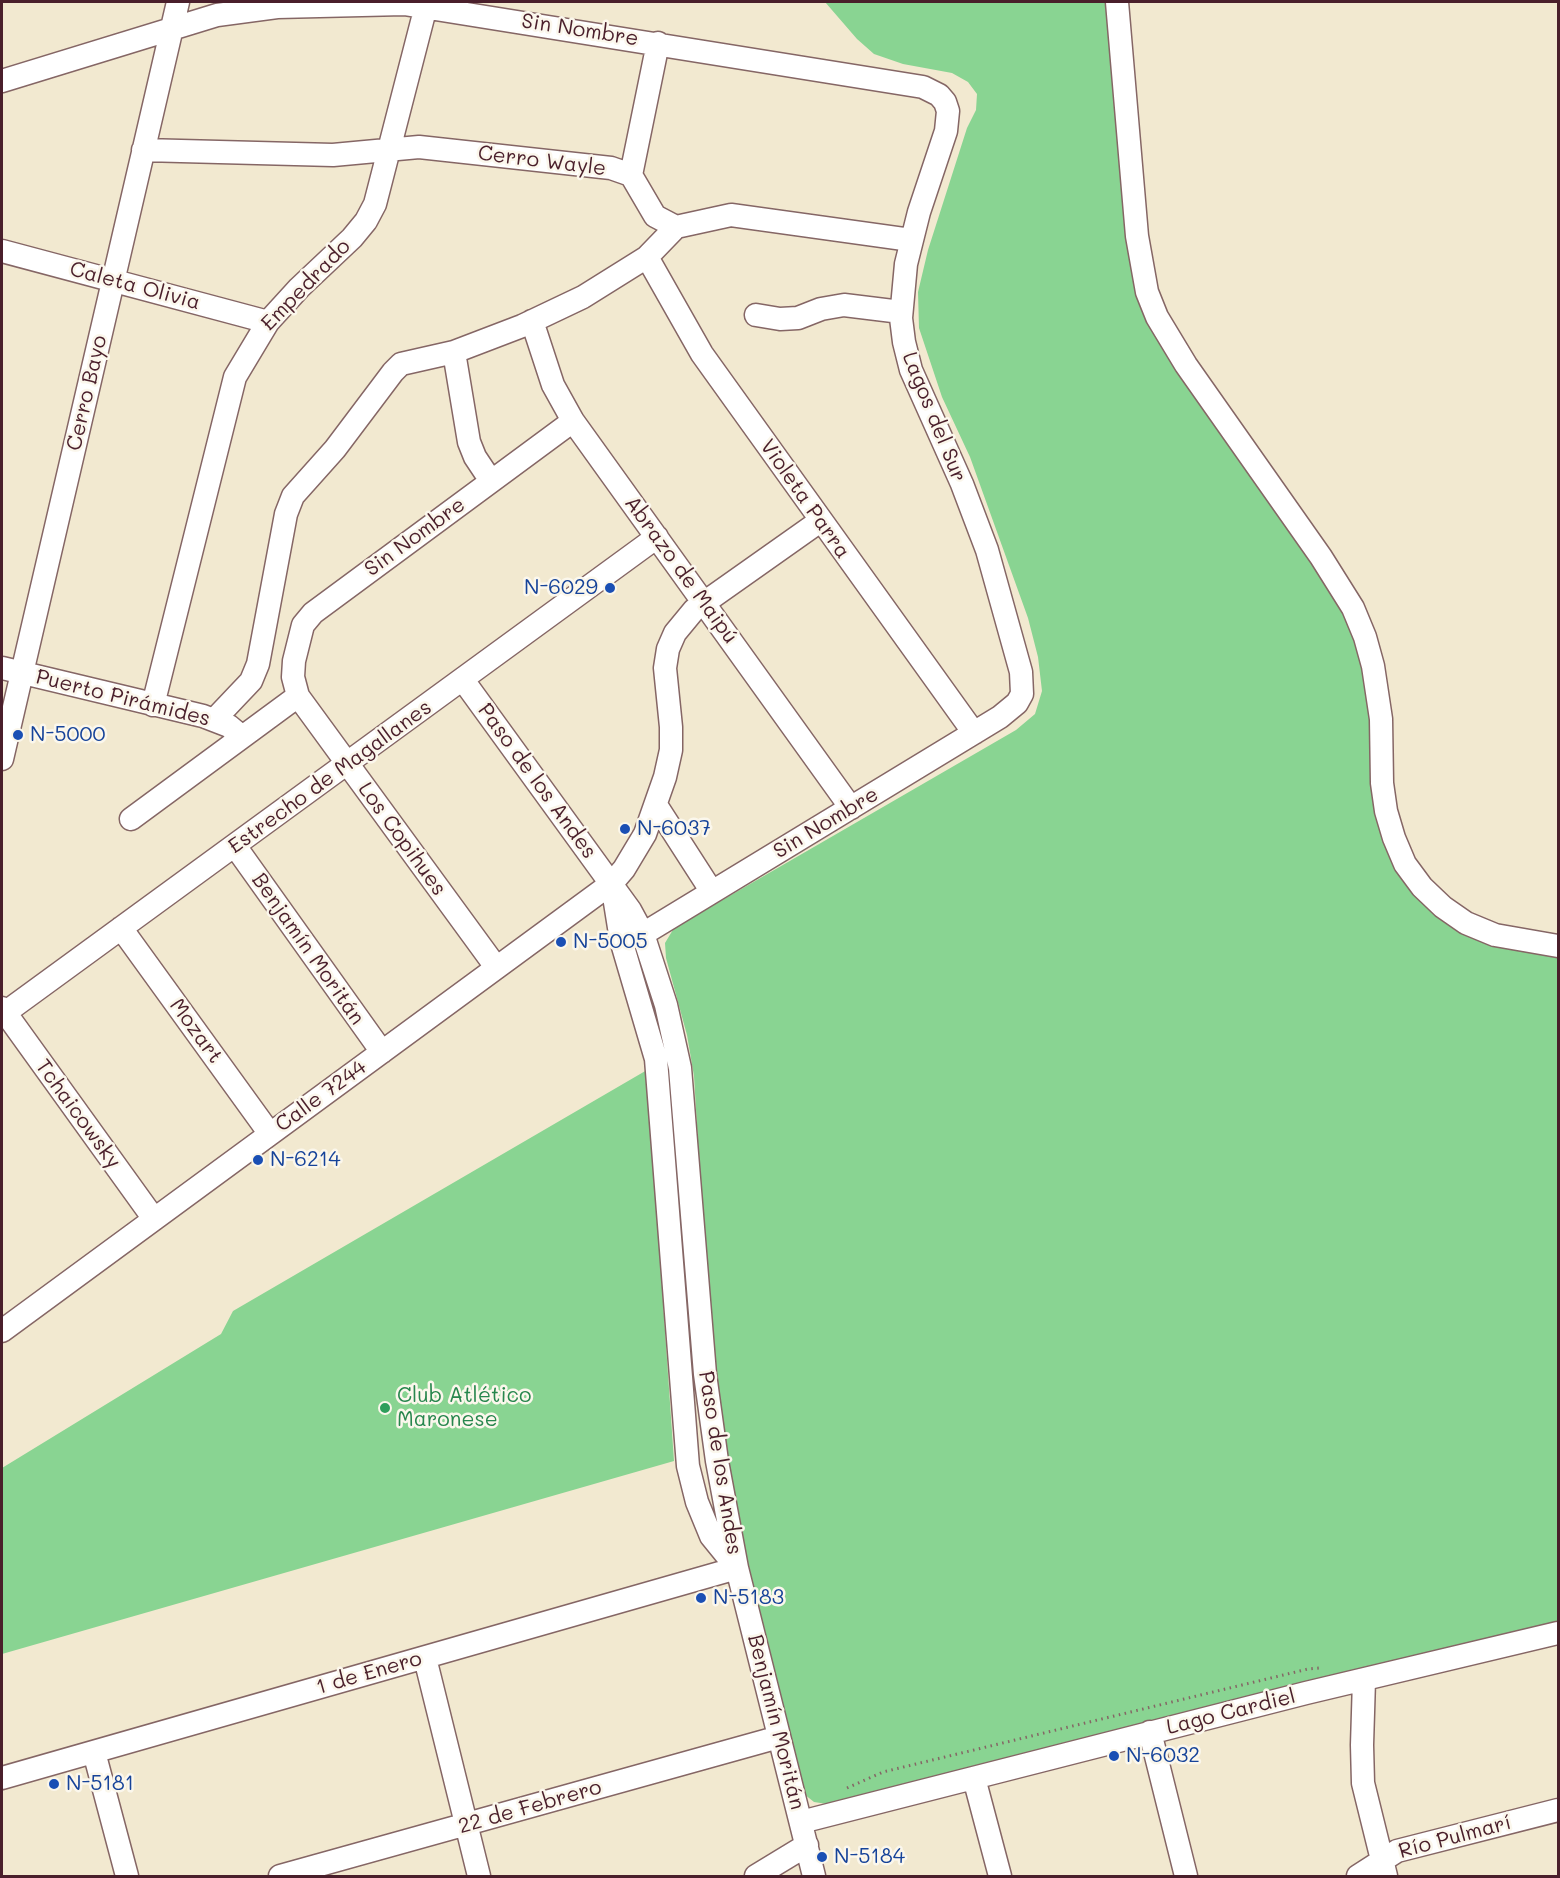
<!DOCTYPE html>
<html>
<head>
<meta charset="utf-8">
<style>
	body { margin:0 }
	#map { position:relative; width:1560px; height:1878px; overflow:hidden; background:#f2e9d0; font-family:Mali,sans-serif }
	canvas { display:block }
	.frame { position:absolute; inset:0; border:3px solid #4a1f2b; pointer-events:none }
</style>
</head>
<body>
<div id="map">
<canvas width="1560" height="1878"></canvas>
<div class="frame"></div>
</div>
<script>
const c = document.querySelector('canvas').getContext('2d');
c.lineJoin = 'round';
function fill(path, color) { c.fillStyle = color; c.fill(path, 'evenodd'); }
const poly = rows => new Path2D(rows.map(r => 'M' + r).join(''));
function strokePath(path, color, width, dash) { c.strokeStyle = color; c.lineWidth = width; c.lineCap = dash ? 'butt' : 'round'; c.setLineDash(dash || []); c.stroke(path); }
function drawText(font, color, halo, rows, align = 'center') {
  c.font = font + ' Mali,sans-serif'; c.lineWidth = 5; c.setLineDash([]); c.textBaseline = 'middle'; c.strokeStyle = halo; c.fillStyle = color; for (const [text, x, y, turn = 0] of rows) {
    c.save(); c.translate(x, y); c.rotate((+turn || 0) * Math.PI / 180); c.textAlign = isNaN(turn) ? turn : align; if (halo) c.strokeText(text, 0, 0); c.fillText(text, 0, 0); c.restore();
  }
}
fill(poly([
	[825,2,1117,2,1147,292,1353,608,1386,811,1443,907,1558,946,1558,1625,827,1804,814,1802,804,1794,742,1541,710,1344,694,1076,687,1035,666,958,665,943,674,928,1016,730,1035,714,1042,691,1038,657,1028,618,970,457,942,397,919,328,918,292,928,250,967,128,976,110,977,94,968,82,952,73,903,64,874,54,857,39],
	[647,1070,674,1461,2,1654,2,1468,221,1334,233,1311]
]), '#89d492');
const minor = poly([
	[1117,2,1137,236,1147,292,1157,317,1186,365,1321,557,1353,608,1365,637,1373,666,1381,719,1382,783,1386,811,1394,838,1405,864,1422,887,1443,907,1466,923,1495,935,1558,946],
	[2,81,217,15,277,7,404,4,923,87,939,95,945,102,948,111,946,131,919,212,906,264,901,318,904,342,911,370,962,484,987,550,1021,672,1022,694,1017,703,1000,717,643,934,621,940],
	[143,150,333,155,419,147,611,168,631,175,655,216,676,227,731,215,911,240],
	[631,175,658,43],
	[2,251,268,322],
	[647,257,702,354,974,733],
	[756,315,780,319,798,318,821,309,844,305,901,312],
	[532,321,553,385,573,421,851,808],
	[454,352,469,442,475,457,491,481],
	[2,668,203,716,229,726,241,736],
	[463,680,630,910,643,934,666,1005,680,1068,705,1374,717,1461,737,1568,814,1876],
	[153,705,235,377,268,322,299,288,352,238,366,221,375,204,426,6],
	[214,720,251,681,258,664,286,514,293,496,335,449,393,372,401,364,454,352,522,326,583,297,647,257,676,227],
	[2,759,178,2],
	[656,805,712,892],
	[131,819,298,696],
	[235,846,382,1052],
	[613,890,621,940,656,1059,688,1466,697,1502,711,1536,737,1568],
	[121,928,270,1134],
	[496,967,298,696,293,677,294,661,303,625,313,613,573,421],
	[2,1008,154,1219],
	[2,1015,657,537],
	[2,1331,612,883,624,869,645,834,665,777,671,750,671,727,665,668,668,649,675,633,694,610,820,521],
	[425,1658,479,1876],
	[1364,1680,1362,1745,1363,1783,1386,1876],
	[1150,1732,1186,1876],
	[94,1752,127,1876],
	[2,1778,737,1568],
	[974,1778,1000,1876],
	[801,1822,1306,1693,1558,1633],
	[280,1876,779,1737],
	[756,1876,807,1845],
	[1358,1876,1397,1851,1558,1810]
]);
strokePath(minor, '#856665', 25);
strokePath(poly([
	[847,1788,883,1772,1308,1669,1319,1668]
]), '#856665', 3, [1.5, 4.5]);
strokePath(minor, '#fff', 22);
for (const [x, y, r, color] of [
	[610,588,6,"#1a4fb4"],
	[18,735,6,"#1a4fb4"],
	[625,829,6,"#1a4fb4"],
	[561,942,6,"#1a4fb4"],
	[258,1160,6,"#1a4fb4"],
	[385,1408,6,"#2e9e5b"],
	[701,1598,6,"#1a4fb4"],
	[1114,1756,6,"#1a4fb4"],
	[54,1784,6,"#1a4fb4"],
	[822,1857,6,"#1a4fb4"]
]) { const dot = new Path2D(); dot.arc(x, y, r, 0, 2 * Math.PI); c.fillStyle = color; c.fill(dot); strokePath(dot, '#fbf7ec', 2); }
drawText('21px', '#4a1f2b', '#fbf7ec', [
	["Sin Nombre",580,30,9],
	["Cerro Wayle",542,161,7],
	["Empedrado",306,285,-46],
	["Caleta Olivia",135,286,15],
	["Cerro Bayo",87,393,-77],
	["Lagos del Sur",934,417,68],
	["Violeta Parra",805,499,55],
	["Sin Nombre",415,537,-36],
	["Abrazo de Maipú",681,570,54],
	["Puerto Pirámides",123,698,14],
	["Estrecho de Magallanes",330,777,-36],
	["Paso de los Andes",537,781,54],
	["Sin Nombre",826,823,-31],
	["Los Copihues",402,839,54],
	["Benjamín Moritán",308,949,55],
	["Mozart",196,1031,54],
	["Calle 7244",321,1096,-36],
	["Tchaicowsky",78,1114,54],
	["Paso de los Andes",720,1463,81],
	["1 de Enero",369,1673,-16],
	["Lago Cardiel",1231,1712,-14],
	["Benjamín Moritán",776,1722,76],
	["22 de Febrero",530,1807,-16],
	["Río Pulmarí",1455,1837,-15]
]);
drawText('21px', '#164399', '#fbf7ec', [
	["N-6029",598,588,"right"],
	["N-5000",30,735],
	["N-6037",637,829],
	["N-5005",573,942],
	["N-6214",270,1160],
	["N-5183",713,1598],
	["N-6032",1126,1756],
	["N-5181",66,1784],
	["N-5184",834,1857]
], 'left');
drawText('21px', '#27864d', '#fbf7ec', [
	["Club Atlético",397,1396],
	["Maronese",397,1420]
], 'left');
</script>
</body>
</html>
